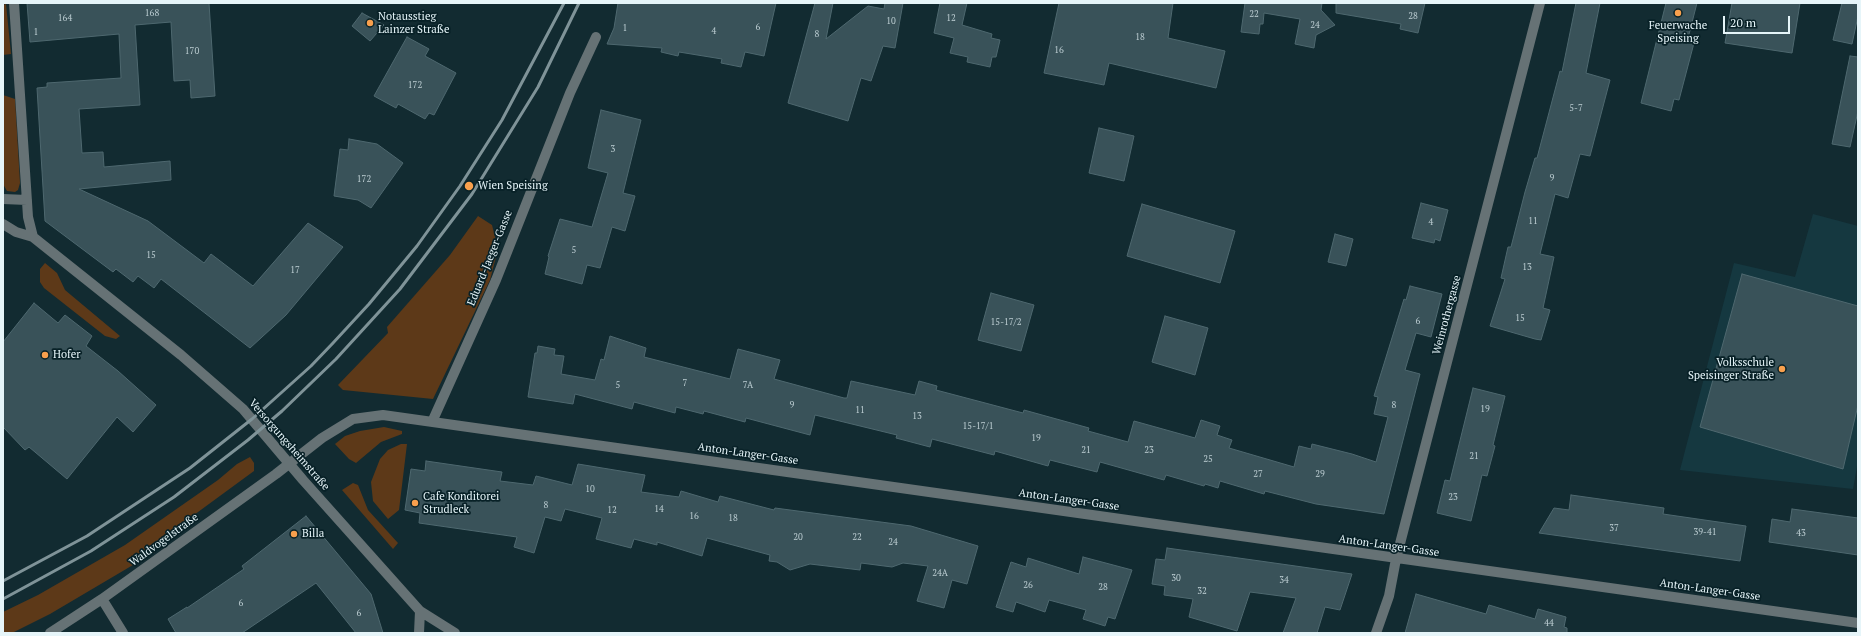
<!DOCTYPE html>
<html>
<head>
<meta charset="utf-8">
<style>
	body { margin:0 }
	#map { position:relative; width:1861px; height:636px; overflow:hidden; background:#122b31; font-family:"PT Serif",serif }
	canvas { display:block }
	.frame { position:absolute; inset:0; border:4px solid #e6f5f9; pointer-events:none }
	.scale { position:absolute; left:1723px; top:16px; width:67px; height:18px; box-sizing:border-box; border:2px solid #e6f5f9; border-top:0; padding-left:5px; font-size:12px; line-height:14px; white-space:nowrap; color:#e6f5f9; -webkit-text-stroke:3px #082127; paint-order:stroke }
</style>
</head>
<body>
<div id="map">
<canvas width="1861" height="636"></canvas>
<div class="frame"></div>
<div class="scale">20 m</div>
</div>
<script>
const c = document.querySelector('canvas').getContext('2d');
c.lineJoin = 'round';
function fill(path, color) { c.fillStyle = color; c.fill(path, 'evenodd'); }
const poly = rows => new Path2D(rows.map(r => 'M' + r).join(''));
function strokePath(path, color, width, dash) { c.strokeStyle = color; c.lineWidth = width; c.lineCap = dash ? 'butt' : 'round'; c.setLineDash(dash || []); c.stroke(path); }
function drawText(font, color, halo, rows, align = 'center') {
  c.font = font + ' "PT Serif",serif'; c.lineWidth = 3.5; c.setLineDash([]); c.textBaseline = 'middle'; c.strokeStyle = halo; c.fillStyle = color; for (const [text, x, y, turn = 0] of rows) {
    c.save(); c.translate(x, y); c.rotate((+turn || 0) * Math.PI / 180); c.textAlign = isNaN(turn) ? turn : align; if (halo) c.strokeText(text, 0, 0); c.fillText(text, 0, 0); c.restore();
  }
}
fill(poly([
	[1813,214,1858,226,1858,461,1853,489,1680,470,1734,263,1795,277]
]), '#153840');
fill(poly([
	[6,4,11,54,3,55,3,5],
	[3,95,15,99,20,183,18,190,15,192,7,191,3,184],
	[478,216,492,225,498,249,490,280,433,399,343,390,338,385,388,333,387,327,450,255],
	[45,263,57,273,65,290,120,336,116,339,105,336,44,288,40,282,40,269],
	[384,427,402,431,402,434,381,442,356,463,349,459,335,444,345,436,360,431],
	[401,444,407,444,399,510,388,519,373,501,371,482,380,459,388,450],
	[250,457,254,463,254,471,153,545,155,552,50,614,12,633,3,633,3,612,38,595,125,545,218,480,237,464],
	[353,483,358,485,368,510,398,543,393,549,342,490]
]), '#5d3918');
const building = poly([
	[27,3,209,3,215,96,191,98,190,80,174,81,171,22,135,25,140,105,79,109,82,153,103,152,104,167,170,161,171,180,79,189,148,221,204,263,211,254,253,286,308,223,343,247,286,315,250,348,161,279,154,288,138,276,133,282,116,269,113,272,45,221,37,88,47,87,47,83,121,78,119,34,30,42,27,3],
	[618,3,776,3,764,56,745,52,741,67,721,63,722,59,679,52,678,56,661,52,662,48,607,44,614,28,618,3],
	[815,3,833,3,826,39,868,6,884,9,885,3,903,3,895,48,883,46,871,81,861,78,848,121,788,103,815,3],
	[940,3,967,3,962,25,992,34,991,38,1000,40,996,57,992,57,990,67,967,62,968,57,950,53,954,38,934,33,940,3],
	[1059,3,1173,3,1168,38,1225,51,1216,88,1109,63,1104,85,1044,73,1059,3],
	[1245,3,1322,3,1321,10,1335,25,1316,35,1314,48,1295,44,1300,19,1264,13,1263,24,1260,24,1259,34,1241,32,1245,3],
	[1336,3,1425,3,1418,33,1400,29,1401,24,1336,13,1336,3],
	[1576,3,1600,3,1586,73,1610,80,1590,156,1580,154,1568,198,1555,194,1540,254,1554,257,1543,308,1550,310,1541,340,1535,339,1490,326,1505,279,1501,278,1508,247,1511,247,1525,192,1535,158,1537,158,1560,71,1562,72,1576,3],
	[1666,3,1697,3,1687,42,1694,43,1679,100,1674,99,1671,111,1641,103,1666,3],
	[1732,3,1800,3,1792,53,1725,43,1732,3],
	[1842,3,1858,3,1858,16,1852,44,1833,40,1842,3],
	[362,13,384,25,370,41,352,26,362,13],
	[407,37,429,49,425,56,456,73,434,115,429,113,425,119,398,104,396,108,374,96,407,37],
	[1850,56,1858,57,1858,111,1850,147,1832,144,1850,56],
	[601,110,641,120,623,193,635,196,625,231,612,227,600,268,587,265,582,284,545,274,549,257,548,256,560,219,592,227,608,173,588,168,601,110],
	[1099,128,1134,136,1124,181,1089,173,1099,128],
	[349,139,377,144,403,163,371,208,358,200,334,196,340,149,348,150,349,139],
	[1421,203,1448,210,1440,241,1435,239,1434,243,1412,238,1421,203],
	[1142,204,1235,231,1220,283,1127,256,1142,204],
	[1335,234,1353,239,1346,266,1328,262,1335,234],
	[1742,274,1858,306,1858,405,1843,469,1700,427,1742,274],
	[1410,286,1442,294,1431,337,1416,333,1405,370,1420,374,1384,514,1316,504,1265,491,1264,494,1220,481,1218,488,1205,484,1204,486,1166,475,1164,480,1100,462,1097,472,1050,460,1048,466,995,451,994,455,932,439,930,447,896,438,897,435,815,415,810,435,746,418,745,422,704,411,703,414,676,407,675,413,634,402,632,409,575,394,573,404,528,397,535,353,537,353,538,346,555,349,554,355,564,356,561,374,595,380,601,359,604,360,610,336,646,348,644,357,730,379,738,349,780,360,774,379,844,398,847,398,851,381,915,395,919,381,937,386,936,390,1023,413,1024,410,1089,428,1088,431,1128,442,1134,421,1195,438,1201,420,1220,426,1217,435,1232,440,1229,448,1294,467,1299,446,1311,449,1312,444,1352,454,1376,462,1388,417,1374,414,1378,397,1374,396,1404,299,1406,300,1410,286],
	[991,293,1034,305,1021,351,978,340,991,293],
	[34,303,58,323,65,315,92,336,86,346,118,371,156,405,133,432,117,417,67,479,29,447,25,450,3,427,3,342,34,303],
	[1165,316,1208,328,1195,375,1152,362,1165,316],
	[1473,388,1505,396,1493,445,1495,446,1487,476,1482,475,1471,521,1437,513,1445,480,1450,481,1473,388],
	[426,461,502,472,500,481,533,485,536,476,572,485,578,464,645,475,641,492,679,497,681,491,718,502,720,496,774,510,775,508,911,526,978,546,967,584,952,580,944,608,917,601,928,566,903,563,892,567,861,563,860,570,810,564,790,570,777,562,769,561,770,555,707,538,702,556,657,542,657,545,634,539,631,548,596,539,602,518,565,509,561,521,545,517,534,553,514,547,517,537,419,523,420,513,405,510,411,469,425,471,426,461],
	[1571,495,1664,508,1663,514,1746,526,1740,561,1539,533,1554,508,1569,510,1571,495],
	[1792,509,1858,518,1858,555,1769,542,1772,519,1790,522,1792,509],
	[306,516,371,594,383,633,356,633,316,583,242,633,176,633,168,619,187,607,187,608,244,569,242,566,306,516],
	[1167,548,1260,561,1352,574,1340,610,1325,607,1317,633,1283,633,1296,598,1250,592,1237,631,1189,617,1193,599,1164,595,1165,586,1152,584,1156,559,1165,560,1167,548],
	[1083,557,1132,570,1115,619,1108,617,1105,626,1083,619,1086,610,1049,600,1045,612,1016,602,1013,612,996,607,1011,562,1026,567,1028,558,1079,574,1083,557],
	[1416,594,1486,614,1489,605,1535,619,1538,609,1566,617,1564,627,1567,628,1567,633,1405,633,1416,594]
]);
fill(building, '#395259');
strokePath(building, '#4e686f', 1);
strokePath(poly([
	[14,3,28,217,33,237],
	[3,199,27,200],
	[3,224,16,232,33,237,43,245,181,355,243,409,303,480,420,611,419,633],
	[432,422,496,280,570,93,596,37],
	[102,599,123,633],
	[420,611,455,633],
	[50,633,102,599,276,474,322,438,353,419,383,415,1858,623],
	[1376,633,1389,596,1396,559,1540,3]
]), '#667275', 10);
strokePath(poly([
	[3,581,87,536,190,468,252,419,311,366,333,343,369,304,417,246,460,186,502,120,564,3],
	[3,599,91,551,174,497,248,440,282,411,336,359,400,289,472,194,538,87,579,3]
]), '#7f9398', 3);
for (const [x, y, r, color] of [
	[1678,13,4,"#f9a04d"],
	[370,23,4,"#f9a04d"],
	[469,186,5,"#f9a04d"],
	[45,355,4,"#f9a04d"],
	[1782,369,4,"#f9a04d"],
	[415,503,4,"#f9a04d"],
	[294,534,4,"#f9a04d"]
]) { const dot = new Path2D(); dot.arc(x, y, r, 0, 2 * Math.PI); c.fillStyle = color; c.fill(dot); strokePath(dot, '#082127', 1.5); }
drawText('9px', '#bbccd1', null, [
	["168",152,13],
	["22",1254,14],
	["28",1413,16],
	["164",65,18],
	["12",951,18],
	["10",891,21],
	["24",1315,25],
	["6",758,27],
	["1",625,28],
	["4",714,31],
	["1",36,32],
	["8",817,34],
	["18",1140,37],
	["16",1059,50],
	["170",192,51],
	["172",415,85],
	["5-7",1576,108],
	["3",613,149],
	["9",1552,178],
	["172",364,179],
	["11",1533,221],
	["4",1431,222],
	["5",574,250],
	["15",151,255],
	["13",1527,267],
	["17",295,270],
	["15",1520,318],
	["6",1418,321],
	["15-17/2",1006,322],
	["7",685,383],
	["5",618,385],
	["7A",748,385],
	["9",792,405],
	["8",1394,405],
	["19",1485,409],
	["11",860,410],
	["13",917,416],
	["15-17/1",978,426],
	["19",1036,438],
	["21",1086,450],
	["23",1149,450],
	["21",1474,456],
	["25",1208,459],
	["27",1258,474],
	["29",1320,474],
	["10",590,489],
	["23",1453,497],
	["8",546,505],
	["14",659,509],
	["12",612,510],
	["16",694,516],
	["18",733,518],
	["37",1614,528],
	["39-41",1705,532],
	["43",1801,533],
	["20",798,537],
	["22",857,537],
	["24",893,542],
	["24A",940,573],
	["30",1176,578],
	["34",1284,580],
	["26",1028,585],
	["28",1103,587],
	["32",1202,591],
	["6",241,603],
	["6",359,613],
	["44",1549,623]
]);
drawText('11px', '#e6f5f9', '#082127', [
	["Notausstieg",378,17],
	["Lainzer Straße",378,30],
	["Feuerwache",1678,26,"center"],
	["Speising",1678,39,"center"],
	["Wien Speising",478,186],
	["Hofer",53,355],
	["Volksschule",1774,363,"right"],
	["Speisinger Straße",1774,376,"right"],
	["Cafe Konditorei",423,497],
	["Strudleck",423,510],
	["Billa",302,534]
], 'left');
drawText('11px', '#e6f5f9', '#082127', [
	["Eduard-Jaeger-Gasse",490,258,-68],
	["Weinrothergasse",1447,315,-75],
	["Versorgungsheimstraße",289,445,49],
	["Anton-Langer-Gasse",748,454,8],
	["Anton-Langer-Gasse",1069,500,8],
	["Waldvogelstraße",164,540,-36],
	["Anton-Langer-Gasse",1389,546,8],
	["Anton-Langer-Gasse",1710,590,8]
]);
</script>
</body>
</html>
